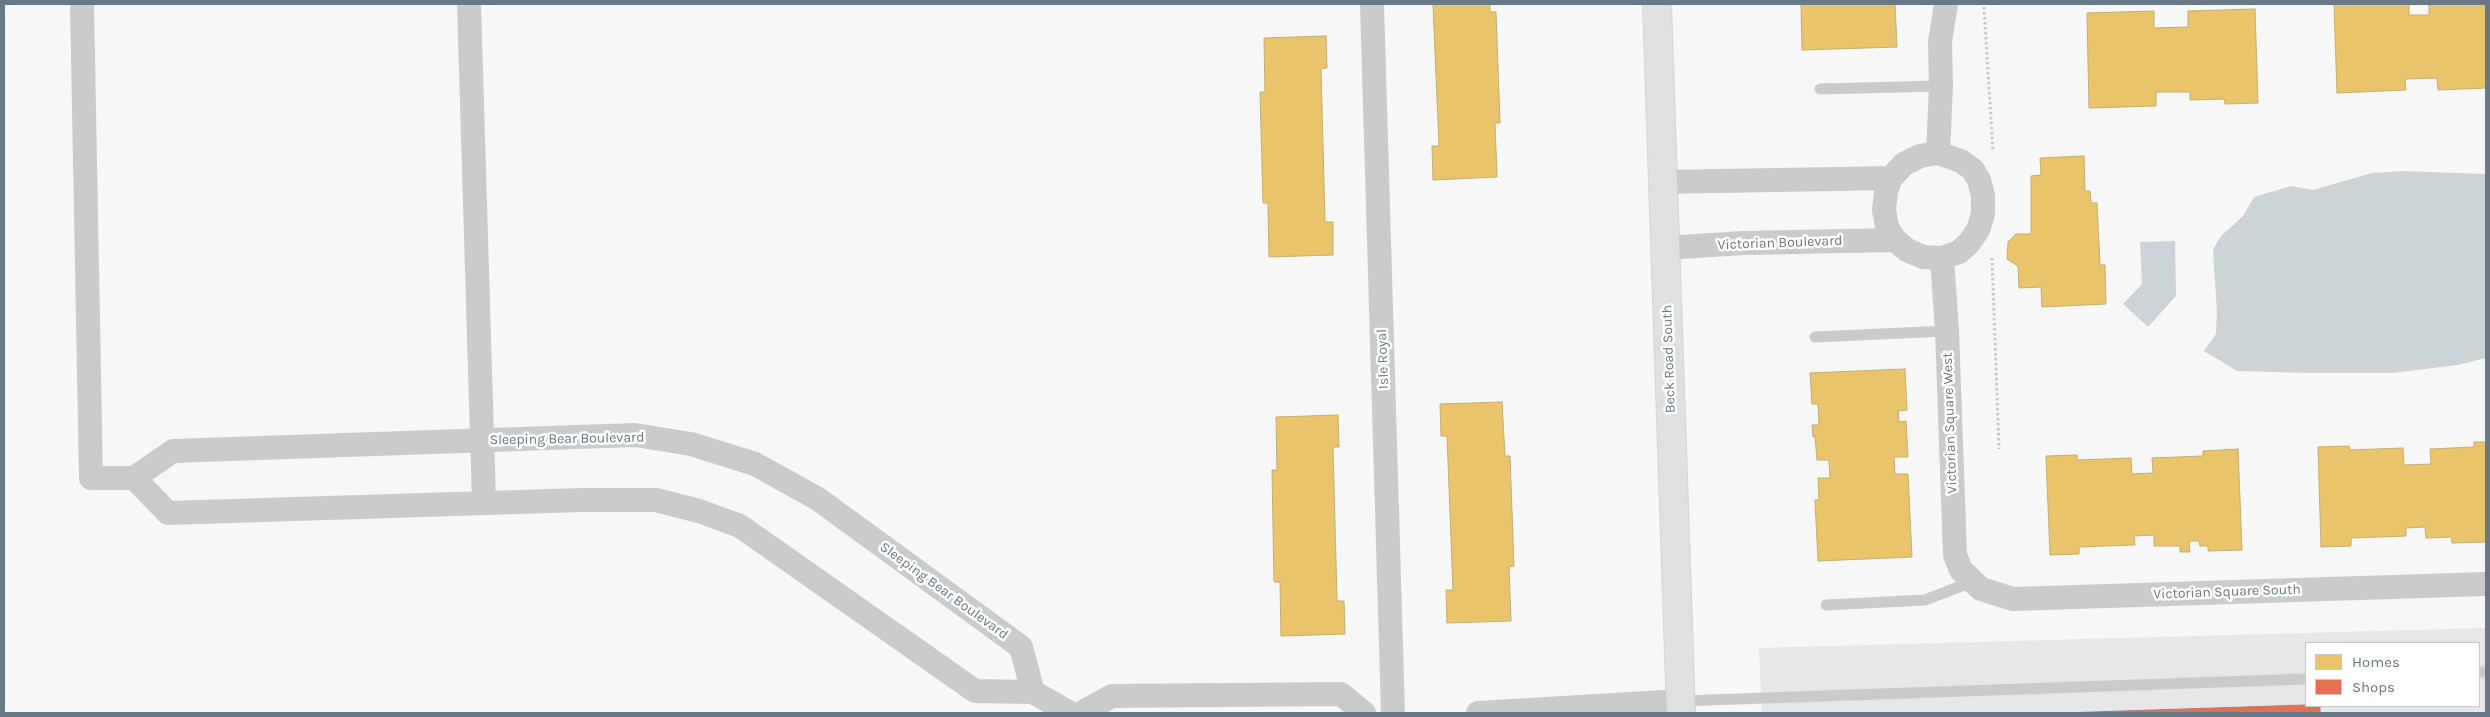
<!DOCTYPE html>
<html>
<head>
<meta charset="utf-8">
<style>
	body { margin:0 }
	#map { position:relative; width:2490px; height:717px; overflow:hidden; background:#f7f7f7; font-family:Karla,sans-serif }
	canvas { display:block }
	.frame { position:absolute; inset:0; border:5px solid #677886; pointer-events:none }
	.legend { position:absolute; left:2305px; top:642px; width:175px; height:65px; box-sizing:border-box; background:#fff; border:1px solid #c2c9cf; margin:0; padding:6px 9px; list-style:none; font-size:15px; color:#677886 }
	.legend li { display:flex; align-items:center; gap:10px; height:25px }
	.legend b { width:25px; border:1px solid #c2c9cf }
</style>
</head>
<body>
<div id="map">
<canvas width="2490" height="717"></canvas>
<div class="frame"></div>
<ul class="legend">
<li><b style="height:14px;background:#e9c46a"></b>Homes</li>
<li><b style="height:14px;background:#e76f51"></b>Shops</li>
</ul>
</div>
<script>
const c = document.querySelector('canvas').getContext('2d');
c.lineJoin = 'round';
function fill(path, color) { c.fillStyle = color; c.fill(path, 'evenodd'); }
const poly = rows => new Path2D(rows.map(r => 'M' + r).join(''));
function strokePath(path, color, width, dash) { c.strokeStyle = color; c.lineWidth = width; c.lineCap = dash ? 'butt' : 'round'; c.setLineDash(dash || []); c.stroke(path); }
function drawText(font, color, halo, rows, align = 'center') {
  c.font = font + ' Karla,sans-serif'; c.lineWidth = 5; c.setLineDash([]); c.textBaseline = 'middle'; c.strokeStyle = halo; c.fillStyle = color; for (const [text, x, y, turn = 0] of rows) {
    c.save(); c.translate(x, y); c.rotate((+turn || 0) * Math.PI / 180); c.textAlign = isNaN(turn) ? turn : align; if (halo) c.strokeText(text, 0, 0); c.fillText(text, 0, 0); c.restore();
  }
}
fill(poly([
	[2486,628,2486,713,1762,713,1759,648],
	[2306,643,2479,643,2479,706,2306,706]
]), '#e6e7e8');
fill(poly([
	[2403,171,2486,174,2486,358,2458,365,2392,373,2308,373,2237,371,2204,351,2216,334,2217,312,2213,250,2220,237,2243,216,2254,197,2291,186,2313,190,2372,173],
	[2175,241,2176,296,2148,327,2123,304,2142,284,2140,242]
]), '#ccd4d8');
const homes = poly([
	[1433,4,1490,4,1490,12,1496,12,1500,123,1495,123,1497,177,1433,180,1432,146,1439,146,1433,4],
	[1801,4,1895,4,1897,47,1802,50,1801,4],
	[2334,4,2409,4,2409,15,2429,15,2429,4,2486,4,2486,88,2438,90,2437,78,2405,79,2406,90,2337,93,2334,4],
	[2255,9,2258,103,2225,104,2224,99,2190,100,2190,92,2156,92,2156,106,2089,108,2087,13,2154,11,2154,28,2188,27,2188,11,2255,9],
	[1326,36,1327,68,1321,69,1325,222,1333,222,1333,255,1269,257,1268,203,1263,203,1260,92,1265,92,1264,38,1326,36],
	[2084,156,2085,191,2090,191,2091,203,2097,203,2100,265,2105,265,2106,304,2042,307,2041,287,2019,288,2018,266,2007,259,2008,242,2016,234,2031,234,2031,176,2041,175,2040,158,2084,156],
	[1905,369,1907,410,1898,411,1899,422,1906,421,1908,457,1894,457,1895,474,1908,474,1912,557,1818,561,1815,500,1819,500,1818,478,1830,478,1829,460,1817,460,1815,436,1813,437,1812,425,1819,425,1818,404,1812,404,1810,373,1905,369],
	[1502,402,1505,456,1510,456,1514,566,1509,567,1511,621,1447,623,1446,590,1453,590,1447,436,1441,436,1440,404,1502,402],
	[1338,415,1339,447,1333,447,1337,601,1344,601,1345,634,1281,636,1280,582,1274,582,1272,470,1277,470,1276,417,1338,415],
	[2474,442,2486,442,2486,542,2452,543,2451,537,2426,538,2425,527,2406,528,2406,536,2351,538,2351,546,2321,547,2318,447,2349,446,2350,450,2403,448,2404,465,2431,464,2430,449,2474,447,2474,442],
	[2238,449,2242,550,2208,551,2208,546,2200,546,2199,541,2189,541,2190,552,2180,552,2180,546,2154,546,2154,535,2134,536,2135,545,2079,547,2079,554,2050,555,2046,456,2077,455,2077,460,2131,458,2132,474,2153,473,2152,458,2203,456,2203,451,2238,449]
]);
fill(homes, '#e9c46a');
strokePath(homes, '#c2ad72', 1);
const shops = poly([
	[2306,705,2320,706,2320,713,2062,713,2306,705]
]);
fill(shops, '#e76f51');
strokePath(shops, '#c17261', 1);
const secondary = poly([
	[1657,4,1681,713]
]);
strokePath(secondary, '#d4d5d6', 30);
strokePath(poly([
	[1984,7,1993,152],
	[1992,258,1999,449]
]), '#c8c9ca', 3, [2.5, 2.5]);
strokePath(poly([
	[1820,89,1941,86],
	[1815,337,1947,331],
	[1826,605,1925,600,1972,582],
	[2479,672,2486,672],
	[1681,701,2306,679]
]), '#cacccc', 11);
strokePath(poly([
	[82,4,91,478,134,478,173,451,635,435,691,444,755,464,818,499,1021,647,1033,692,975,691,740,526,699,511,656,500,582,500,168,513,134,478],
	[469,4,484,503],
	[1372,4,1393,713],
	[1938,153,1961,161,1973,170,1979,180,1983,196,1983,214,1978,230,1969,243,1959,252,1942,258,1923,257,1907,250,1895,240,1887,227,1884,210,1886,191,1891,178,1904,164,1920,156,1938,153],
	[1938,153,1941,86,1940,42,1946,4],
	[1663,182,1891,178],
	[1665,248,1743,243,1895,240],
	[1942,258,1947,331,1955,555,1961,570,1981,589,2013,599,2486,584],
	[1033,692,1070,713],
	[1081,713,1112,696,1341,694,1364,713],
	[1478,713,1681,701]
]), '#cacccc', 24);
strokePath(secondary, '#dfe0e0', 28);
drawText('14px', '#677886', '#fff', [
	["Victorian Boulevard",1780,243,-2],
	["Isle Royal",1383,359,-92],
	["Beck Road South",1669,359,-92],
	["Victorian Square West",1950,423,-92],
	["Sleeping Bear Boulevard",567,439,-1],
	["Sleeping Bear Boulevard",944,591,36],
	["Victorian Square South",2227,592,-2]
]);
</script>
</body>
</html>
